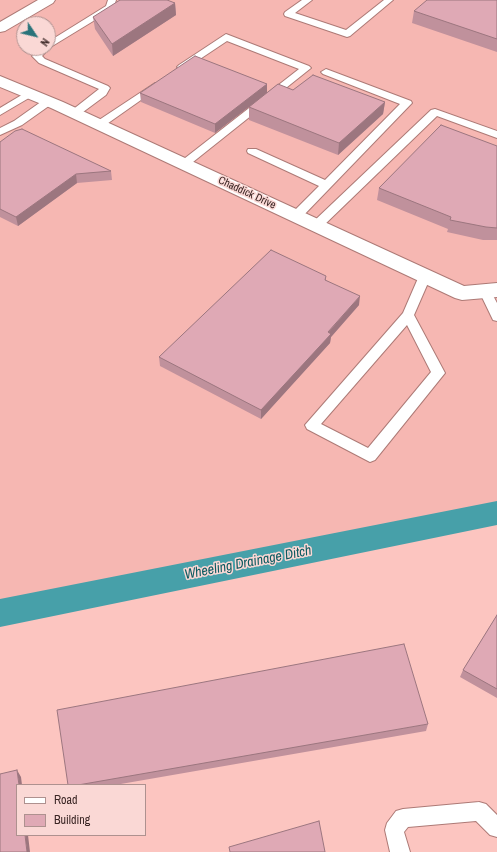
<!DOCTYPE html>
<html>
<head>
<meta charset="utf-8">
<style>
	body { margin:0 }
	#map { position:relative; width:497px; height:852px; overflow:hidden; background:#fcc5c0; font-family:"Archivo Narrow",sans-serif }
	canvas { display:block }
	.legend { position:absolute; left:16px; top:784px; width:130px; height:52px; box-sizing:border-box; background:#fad8d5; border:1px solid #ae918f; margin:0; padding:5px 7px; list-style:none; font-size:12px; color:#3b2625 }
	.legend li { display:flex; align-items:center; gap:8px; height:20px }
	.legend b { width:20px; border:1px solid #ae918f }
	.north { position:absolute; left:16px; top:16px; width:40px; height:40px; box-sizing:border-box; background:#fad8d5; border:1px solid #ae918f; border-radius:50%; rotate:125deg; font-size:11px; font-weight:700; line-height:16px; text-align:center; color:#3b2625 }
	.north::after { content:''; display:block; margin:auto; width:14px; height:18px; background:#29737a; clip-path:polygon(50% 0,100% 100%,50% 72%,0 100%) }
</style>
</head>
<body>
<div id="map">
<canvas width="497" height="852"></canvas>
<ul class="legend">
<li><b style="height:5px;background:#fff"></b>Road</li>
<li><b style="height:11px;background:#dfa9b5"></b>Building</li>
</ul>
<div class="north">N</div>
</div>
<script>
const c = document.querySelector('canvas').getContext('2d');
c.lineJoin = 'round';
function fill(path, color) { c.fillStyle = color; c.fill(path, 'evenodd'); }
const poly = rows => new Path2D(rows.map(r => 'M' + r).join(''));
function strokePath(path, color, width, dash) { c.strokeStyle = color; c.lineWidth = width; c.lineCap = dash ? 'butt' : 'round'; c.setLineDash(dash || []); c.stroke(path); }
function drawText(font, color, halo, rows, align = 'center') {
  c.font = font + ' "Archivo Narrow",sans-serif'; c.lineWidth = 3; c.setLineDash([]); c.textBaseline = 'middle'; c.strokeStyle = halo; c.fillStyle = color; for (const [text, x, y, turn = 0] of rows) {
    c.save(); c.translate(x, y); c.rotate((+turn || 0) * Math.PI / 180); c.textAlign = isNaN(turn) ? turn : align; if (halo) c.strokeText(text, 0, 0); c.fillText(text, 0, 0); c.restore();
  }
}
fill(poly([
	[0,0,497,0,497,510,0,601],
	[24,24,48,24,48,48,24,48]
]), '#f6b7b2');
fill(poly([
	[497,501,497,525,0,627,0,599,497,501]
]), '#47a0a9');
const lane = poly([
	[108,0,116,0,113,9,49,48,42,56,45,59,108,86,110,88,106,95,79,115,71,115,70,113,71,111,99,89,39,63,32,56,40,48,48,48,48,42,106,6,108,0],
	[302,0,312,0,295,13,346,30,384,0,393,0,350,36,347,37,285,16,284,14,285,12,302,0],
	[226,34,309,66,311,68,188,166,180,166,179,164,180,162,299,69,227,41,185,69,179,69,177,67,179,65,226,34],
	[326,69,411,101,412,103,300,219,296,220,292,219,290,216,292,213,319,186,248,153,247,151,248,149,256,149,325,180,400,104,323,74,321,72,326,69],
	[155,83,158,84,160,86,158,88,104,126,96,126,95,124,96,122,155,83],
	[30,90,34,91,35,93,34,95,0,115,0,108,30,90],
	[49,98,53,99,54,101,53,103,22,125,0,135,0,128,14,121,45,99,49,98],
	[435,109,497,131,497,138,437,116,321,228,313,228,311,225,313,222,431,110,435,109],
	[425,272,429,273,431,276,414,315,445,373,375,460,370,462,307,429,305,425,403,313,419,276,421,273,425,272],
	[407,325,431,372,368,448,321,424,407,325],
	[485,287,489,288,497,303,497,321,493,320,479,291,481,288,485,287],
	[479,802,486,804,497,815,497,837,490,835,476,821,408,827,404,832,410,852,390,852,385,830,387,823,396,811,403,809,479,802]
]);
const street = poly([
	[38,0,55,0,53,3,5,31,0,32,0,22,38,0],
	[0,76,63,102,464,286,497,283,497,297,462,300,455,298,51,108,0,87,0,76]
]);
strokePath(lane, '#ad7a76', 2);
strokePath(street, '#ad7a76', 2);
fill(lane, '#fff');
fill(street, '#fff');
fill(poly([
	[497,0,497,52,412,23,414,11],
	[175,3,176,15,113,56,95,29,93,17],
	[267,84,267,93,215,133,141,102,140,93],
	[293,90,385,102,383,114,338,155,249,120,249,107],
	[0,142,111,171,112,180,77,183,18,226,0,217],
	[497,146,497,240,483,240,447,232,448,229,377,200,379,188],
	[326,276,326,280,359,305,331,337,330,343,261,419,160,366,159,357],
	[497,615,497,698,460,677,463,670],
	[428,724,426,731,115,785,68,785]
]), '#c0919c');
fill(poly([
	[175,3,176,15,113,56,112,44],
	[267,84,267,93,215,133,215,124],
	[385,102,383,114,338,155,339,143],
	[76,174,77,183,18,226,16,217],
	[360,296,359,305,331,337,330,343,261,419,261,410],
	[17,770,21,777,22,785,19,785],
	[25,835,28,835,30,852,27,852]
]), '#9c767f');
const building = poly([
	[120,0,167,0,175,3,112,44,93,17,120,0],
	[427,0,497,0,497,39,414,11,427,0],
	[195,56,267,84,215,124,140,93,195,56],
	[313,75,385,102,339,143,249,107,278,84,293,90,313,75],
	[441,125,497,146,497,228,486,227,450,220,451,217,379,188,441,125],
	[22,129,111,171,76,174,16,217,0,209,0,142,15,131,22,129],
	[271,250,326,276,325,280,360,296,328,332,331,334,261,410,159,357,271,250],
	[497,615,497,689,463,670,497,615],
	[404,644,428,724,78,785,68,785,57,710,404,644],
	[17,770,19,785,17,785,17,835,25,835,27,852,0,852,0,774,17,770],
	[319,821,325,852,230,852,229,847,319,821]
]);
fill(building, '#dfa9b5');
strokePath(building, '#9c767f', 1);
drawText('11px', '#3b2625', '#fad8d5', [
	["Chaddick Drive",247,193,25]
]);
drawText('italic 14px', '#0b5a60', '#fad8d5', [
	["Wheeling Drainage Ditch",248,563,-11]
]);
</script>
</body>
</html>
